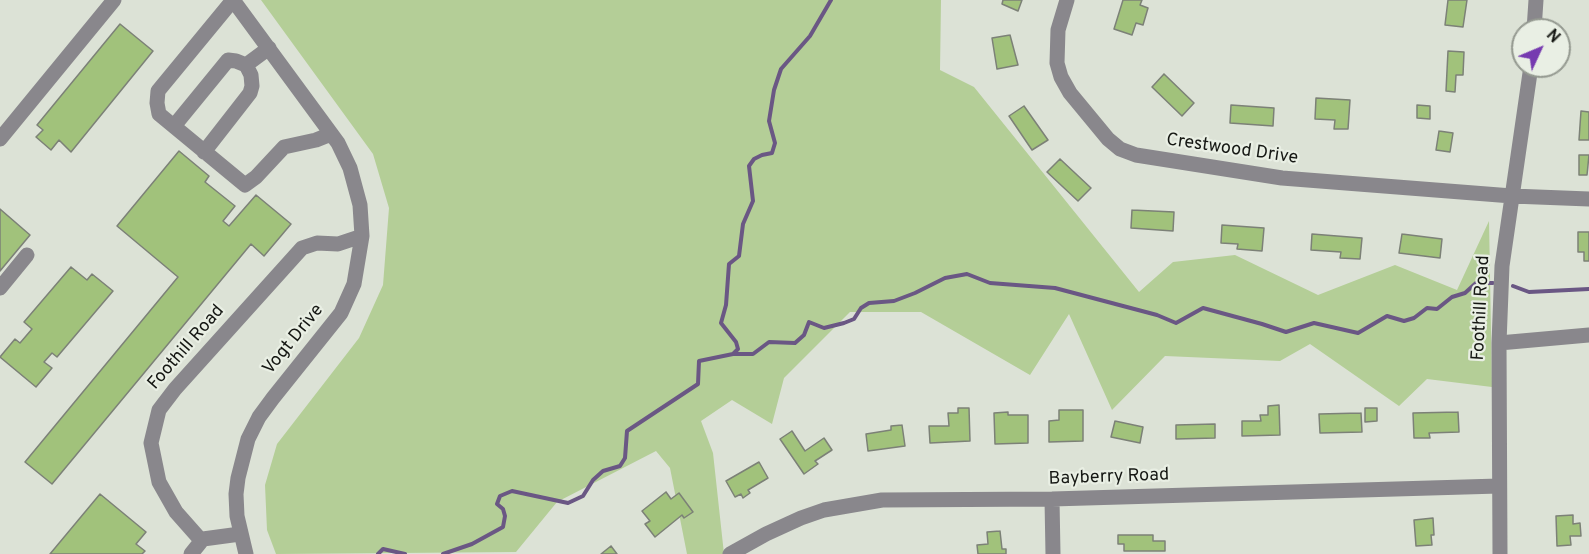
<!DOCTYPE html>
<html>
<head>
<meta charset="utf-8">
<style>
	body { margin:0 }
	#map { position:relative; width:1589px; height:554px; overflow:hidden; background:#dce2d6; font-family:Overpass,sans-serif }
	canvas { display:block }
	.north { position:absolute; left:1511px; top:18px; width:60px; height:60px; box-sizing:border-box; background:#e9efe4; border:2px solid #949990; border-radius:50%; rotate:46deg; font-size:16px; font-weight:700; line-height:24px; text-align:center; color:#151713 }
	.north::after { content:''; display:block; margin:auto; width:21px; height:27px; background:#763ab0; clip-path:polygon(50% 0,100% 100%,50% 72%,0 100%) }
</style>
</head>
<body>
<div id="map">
<canvas width="1589" height="554"></canvas>
<div class="north">N</div>
</div>
<script>
const c = document.querySelector('canvas').getContext('2d');
c.lineJoin = 'round';
function fill(path, color) { c.fillStyle = color; c.fill(path, 'evenodd'); }
const poly = rows => new Path2D(rows.map(r => 'M' + r).join(''));
function strokePath(path, color, width, dash) { c.strokeStyle = color; c.lineWidth = width; c.lineCap = dash ? 'butt' : 'round'; c.setLineDash(dash || []); c.stroke(path); }
function drawText(font, color, halo, rows, align = 'center') {
  c.font = font + ' Overpass,sans-serif'; c.lineWidth = 4.5; c.setLineDash([]); c.textBaseline = 'middle'; c.strokeStyle = halo; c.fillStyle = color; for (const [text, x, y, turn = 0] of rows) {
    c.save(); c.translate(x, y); c.rotate((+turn || 0) * Math.PI / 180); c.textAlign = isNaN(turn) ? turn : align; if (halo) c.strokeText(text, 0, 0); c.fillText(text, 0, 0); c.restore();
  }
}
fill(poly([
	[261,0,941,0,940,70,974,87,1139,292,1173,262,1235,255,1318,295,1395,265,1457,290,1489,221,1492,387,1427,379,1399,406,1310,344,1280,361,1165,356,1112,410,1069,314,1030,375,921,312,850,312,784,378,772,424,732,400,701,421,713,453,724,554,687,554,670,468,656,451,557,502,516,552,276,554,267,530,265,485,277,444,359,338,383,285,389,208,373,154]
]), '#b4ce97');
strokePath(poly([
	[1513,286,1529,292,1589,289],
	[733,354,753,354,769,342,795,343,804,335,809,322,824,328,844,323,854,319,861,308,869,303,894,301,915,293,945,278,967,274,990,283,1055,288,1157,315,1176,323,1203,308,1262,324,1286,332,1314,323,1358,333,1387,316,1404,321,1414,318,1427,308,1437,309,1452,297,1465,293,1476,283,1493,283],
	[378,554,383,549,405,554],
	[443,554,472,544,503,527,505,516,503,509,497,504,500,496,512,491,568,503,583,496,593,480,603,471,620,466,625,458,627,431,698,384,699,361,733,354,738,349,736,342,721,323,726,305,729,264,739,256,743,224,753,201,749,166,754,159,762,155,772,153,775,143,769,121,774,90,781,69,810,36,831,0]
]), '#6a5784', 4);
const building = poly([
	[1003,0,1022,0,1018,11,1002,4,1003,0],
	[1123,0,1142,0,1140,5,1148,8,1143,25,1136,23,1132,35,1114,29,1123,0],
	[1448,0,1467,0,1463,27,1445,25,1448,0],
	[120,24,153,51,71,152,59,140,51,150,36,137,43,130,37,125,120,24],
	[1010,35,1018,65,997,69,992,38,1010,35],
	[1448,51,1464,52,1463,75,1456,75,1455,92,1446,91,1448,51],
	[1164,74,1194,103,1182,116,1152,87,1164,74],
	[1316,98,1350,100,1348,129,1334,129,1335,120,1315,119,1316,98],
	[1231,105,1274,108,1273,126,1230,123,1231,105],
	[1417,105,1430,106,1430,119,1417,118,1417,105],
	[1024,106,1048,140,1032,150,1009,116,1024,106],
	[1581,111,1589,112,1589,140,1579,140,1581,111],
	[1439,131,1453,133,1450,152,1436,150,1439,131],
	[179,151,209,176,205,182,235,206,223,221,229,226,256,195,291,224,264,256,251,244,52,484,25,462,178,277,117,226,179,151],
	[1579,155,1589,155,1587,175,1579,175,1579,155],
	[1060,159,1091,188,1078,201,1047,172,1060,159],
	[0,209,30,235,0,271,0,209],
	[1132,210,1174,212,1173,231,1131,228,1132,210],
	[1222,225,1264,228,1262,251,1237,249,1238,244,1221,243,1222,225],
	[1578,232,1589,232,1589,261,1584,261,1584,252,1578,252,1578,232],
	[1312,234,1362,238,1360,259,1340,258,1341,252,1311,250,1312,234],
	[1402,234,1442,239,1440,258,1399,253,1402,234],
	[71,267,87,280,92,274,113,291,57,357,52,353,44,362,52,368,36,387,0,357,15,339,20,343,32,329,24,322,71,267],
	[1279,405,1280,435,1242,436,1242,421,1261,421,1260,415,1268,415,1268,406,1279,405],
	[958,408,969,408,970,441,930,443,929,426,949,426,948,413,958,413,958,408],
	[1365,408,1377,408,1377,421,1365,422,1365,408],
	[1059,410,1083,410,1083,441,1049,442,1049,421,1059,420,1059,410],
	[1008,412,1008,415,1028,415,1028,443,995,444,994,413,1008,412],
	[1458,412,1459,432,1429,433,1430,438,1414,438,1413,413,1458,412],
	[1361,413,1362,432,1320,433,1319,414,1361,413],
	[1115,421,1143,427,1140,443,1111,437,1115,421],
	[1215,424,1215,438,1176,439,1176,425,1215,424],
	[902,425,905,446,868,451,866,434,891,430,891,426,902,425],
	[792,431,805,451,824,438,832,450,815,461,818,464,804,474,780,439,792,431],
	[759,462,768,478,748,490,750,493,743,498,741,494,735,497,726,481,759,462],
	[666,492,671,499,679,493,693,512,684,518,682,515,655,537,645,524,650,521,642,511,666,492],
	[100,494,146,532,136,544,145,551,142,554,50,554,100,494],
	[1573,515,1573,524,1580,523,1581,536,1570,536,1571,545,1557,546,1556,516,1573,515],
	[1433,518,1434,535,1431,535,1432,545,1416,546,1414,520,1433,518],
	[1000,531,1002,549,1006,549,1006,554,978,554,977,545,988,544,987,532,1000,531],
	[1118,535,1153,535,1153,541,1165,541,1165,551,1124,551,1124,544,1118,544,1118,535],
	[611,546,617,554,601,554,611,546]
]);
fill(building, '#a1c27b');
strokePath(building, '#7c8177', 1.5);
strokePath(poly([
	[233,0,338,143,350,168,360,205,362,236,354,284,341,313,273,398,259,417,248,439,238,478,236,494,237,516,246,554],
	[233,0,158,91,157,103,159,114,245,185,256,177,284,147,316,140,331,134],
	[1067,0,1058,30,1057,63,1061,77,1070,93,1108,139,1120,149,1136,155,1282,178,1512,196,1589,199],
	[1534,30,1536,0],
	[174,126,228,60,236,61,246,65,269,48],
	[0,139,114,0],
	[204,152,250,93,252,86,251,75,246,65],
	[0,288,27,255],
	[1499,343,1589,335],
	[1052,499,1053,554],
	[240,534,203,539,199,538,176,512,159,482,151,443,159,410,175,389,302,248,317,243,338,244,362,236],
	[191,554,203,539],
	[730,554,766,534,801,518,824,510,882,500,1052,499,1499,486],
	[1500,554,1499,343,1502,266,1531,66]
]), '#89878c', 15);
drawText('18px', '#151713', '#e9efe4', [
	["Crestwood Drive",1232,150,8],
	["Foothill Road",1482,308,-87],
	["Vogt Drive",294,340,-51],
	["Foothill Road",187,348,-49],
	["Bayberry Road",1109,478,-2]
]);
</script>
</body>
</html>
